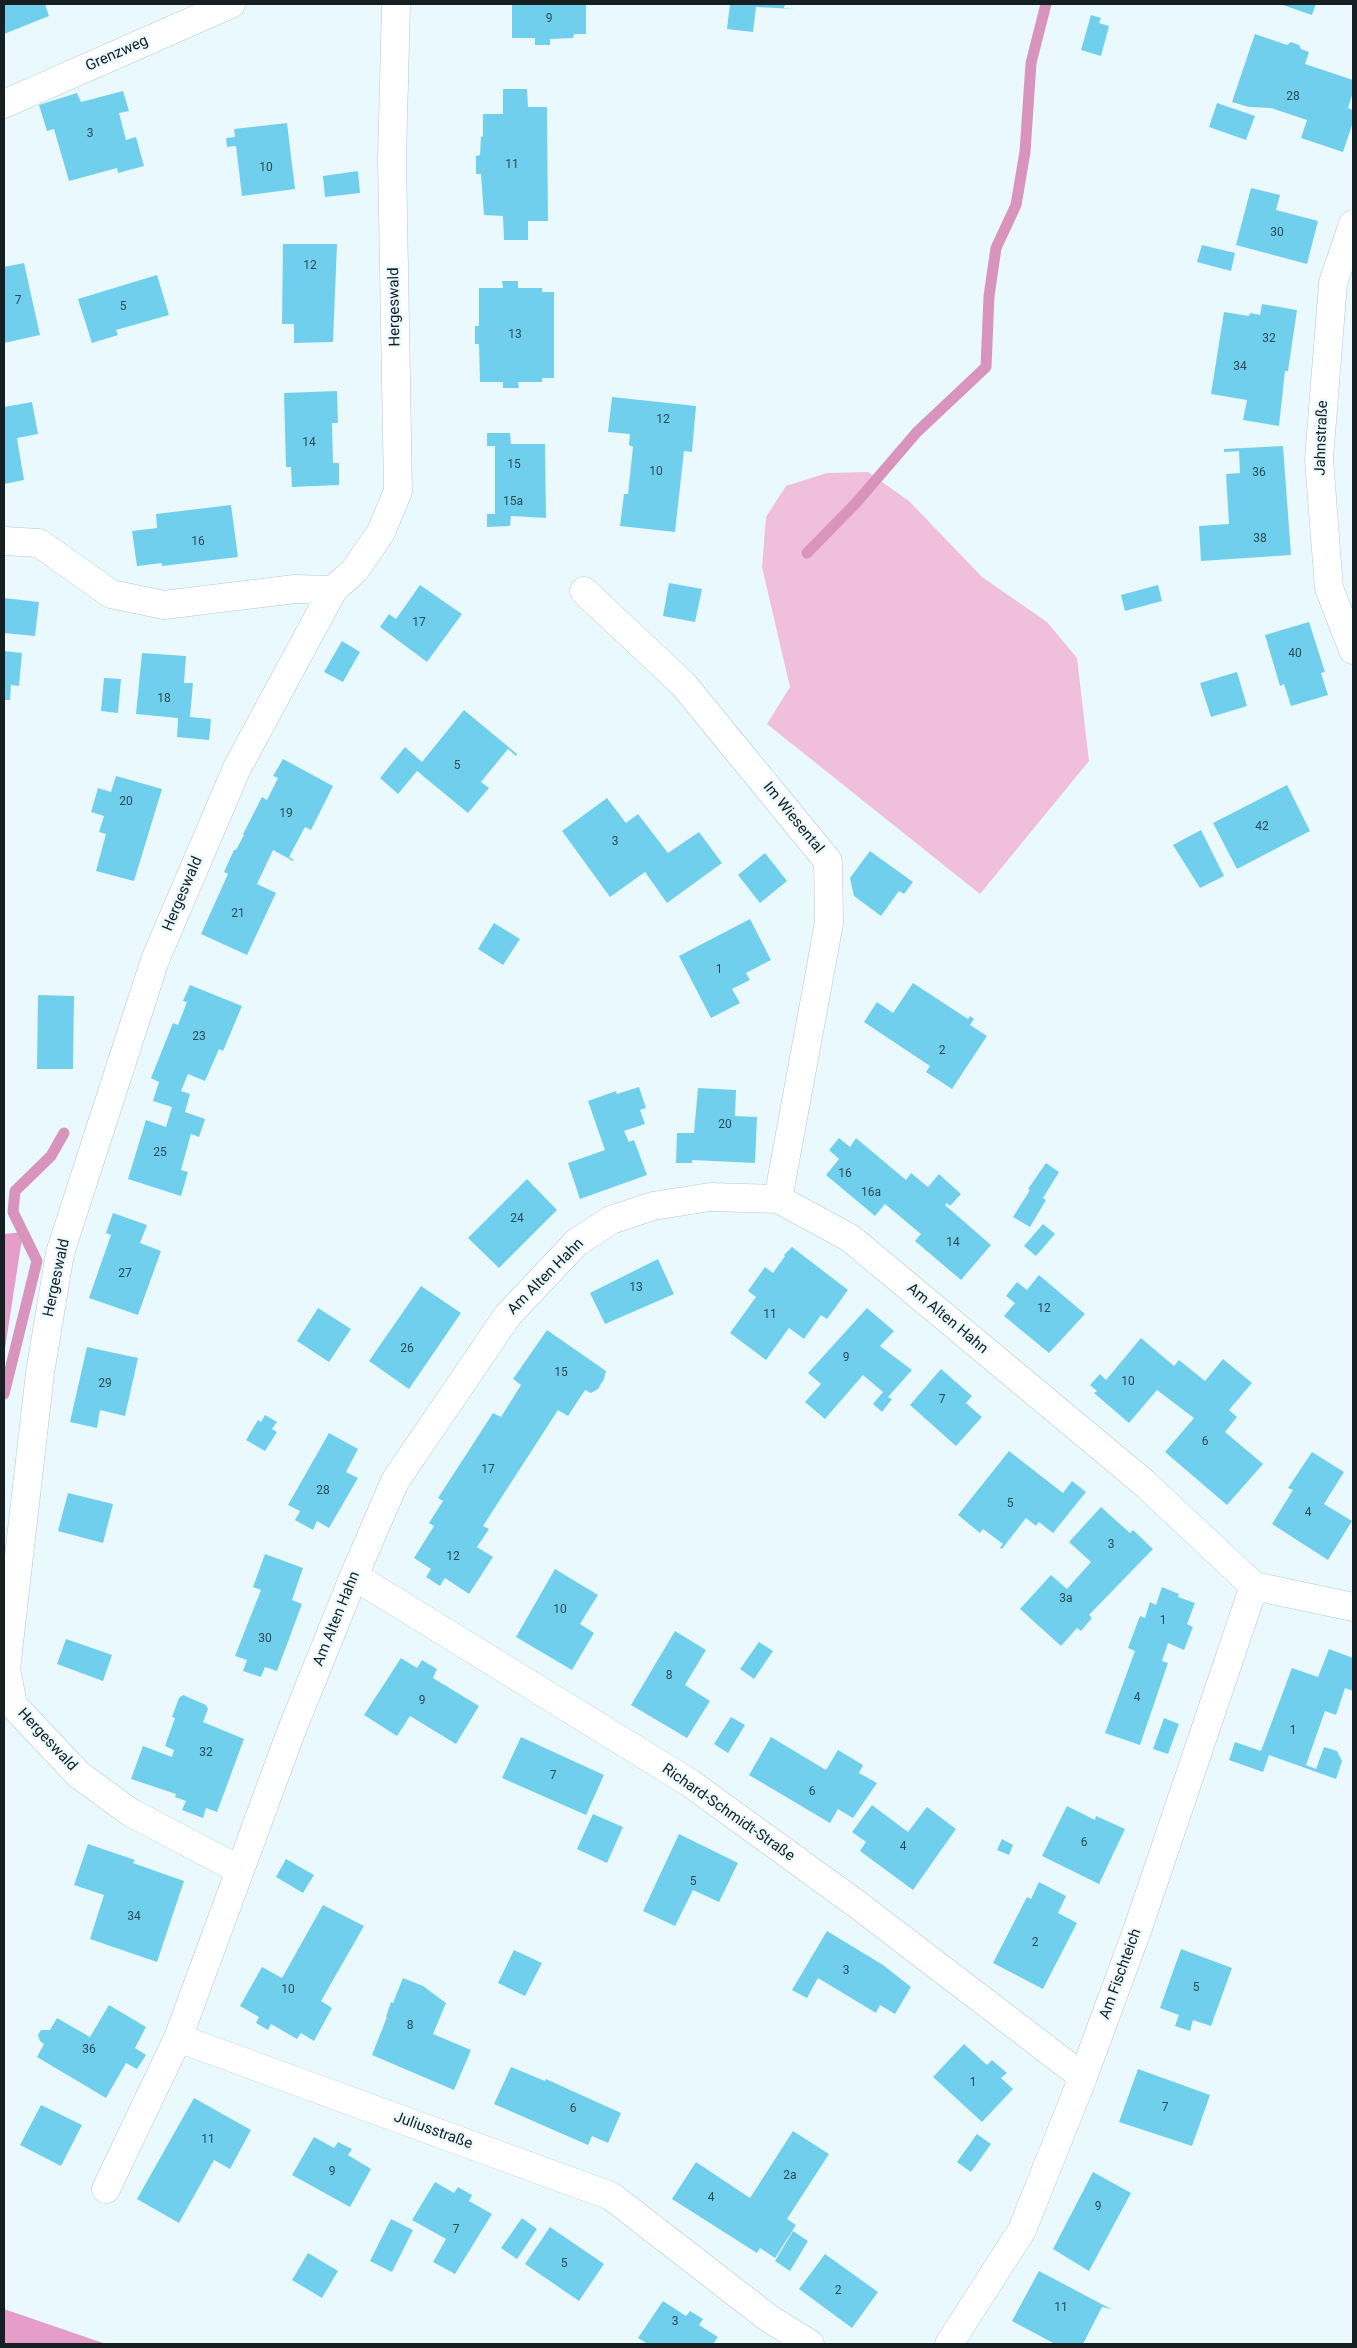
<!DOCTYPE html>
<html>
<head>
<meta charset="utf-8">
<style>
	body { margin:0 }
	#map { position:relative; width:1357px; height:2348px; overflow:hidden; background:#eaf9fe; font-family:Roboto,sans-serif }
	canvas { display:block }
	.frame { position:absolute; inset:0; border:5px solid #161f22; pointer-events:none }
</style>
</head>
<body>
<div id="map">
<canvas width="1357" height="2348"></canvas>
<div class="frame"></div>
</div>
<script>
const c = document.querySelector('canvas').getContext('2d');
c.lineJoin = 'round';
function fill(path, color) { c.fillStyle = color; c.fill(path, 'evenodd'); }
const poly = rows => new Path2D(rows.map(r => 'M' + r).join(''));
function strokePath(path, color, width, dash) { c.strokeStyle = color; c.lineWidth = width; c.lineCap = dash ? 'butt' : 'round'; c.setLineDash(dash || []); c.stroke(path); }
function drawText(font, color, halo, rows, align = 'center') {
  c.font = font + ' Roboto,sans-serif'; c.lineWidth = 4.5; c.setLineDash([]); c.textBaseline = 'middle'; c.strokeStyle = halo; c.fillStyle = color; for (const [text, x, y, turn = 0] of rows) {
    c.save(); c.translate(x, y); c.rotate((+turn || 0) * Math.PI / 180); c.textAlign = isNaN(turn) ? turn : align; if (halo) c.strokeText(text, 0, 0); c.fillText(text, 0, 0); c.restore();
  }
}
fill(poly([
	[868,472,909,501,982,577,1047,622,1077,658,1089,761,980,894,767,724,790,687,762,567,766,517,786,486,827,473]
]), '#efbfdc');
fill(poly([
	[23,1232,4,1355,4,1234],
	[4,2309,106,2344,4,2344]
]), '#e49ec9');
strokePath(poly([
	[807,553,856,503,917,432,986,367,989,296,996,248,1016,205,1025,152,1031,63,1046,4],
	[4,1394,37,1261,13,1212,15,1191,51,1156,64,1133]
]), '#d994be', 11);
fill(poly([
	[4,4,45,4,49,16,4,34],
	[512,4,586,4,586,34,574,34,573,38,550,39,550,45,535,45,535,38,512,38],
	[730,4,785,4,784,8,795,9,756,7,753,32,727,29],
	[1280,4,1316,4,1312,15],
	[1091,15,1101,18,1099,23,1109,26,1101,56,1081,50],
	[1255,34,1287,45,1291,42,1299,45,1301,49,1309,52,1305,64,1353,80,1353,92,1348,108,1353,110,1353,122,1343,152,1301,138,1307,120,1271,108,1249,107,1232,102],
	[503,89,527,89,528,107,547,107,548,221,528,221,528,240,504,240,503,216,484,215,481,174,476,174,476,156,480,155,481,136,483,137,483,114,503,114],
	[123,91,129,111,119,113,126,140,136,137,144,166,118,173,117,168,69,181,54,129,47,131,39,105,77,93,81,102],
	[1217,103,1255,116,1246,140,1209,127],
	[287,123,295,189,242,196,236,146,227,147,226,138,235,137,234,129],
	[358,171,360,193,325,197,323,176],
	[1251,188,1280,195,1276,210,1318,221,1307,264,1236,245],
	[283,244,337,244,333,342,294,343,294,324,282,324],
	[1202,245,1235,253,1231,271,1197,262],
	[24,263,40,335,4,343,4,267],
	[157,275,169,315,116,330,118,335,92,343,78,299],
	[502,281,518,281,518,288,542,288,542,292,554,292,554,378,542,378,542,382,518,382,519,388,503,388,503,382,480,382,479,344,475,344,475,326,479,326,479,288,503,288],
	[1262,304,1297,310,1288,371,1285,371,1279,426,1243,420,1247,400,1211,394,1224,312,1249,316,1250,313,1260,315],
	[337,391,338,423,332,423,333,463,339,463,339,485,292,487,291,467,286,467,284,393],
	[612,397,696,406,692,452,684,451,675,532,620,526,624,494,628,494,633,447,629,445,630,434,608,432],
	[32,402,38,434,17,438,24,480,4,484,4,407],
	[487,433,510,433,511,444,545,444,546,518,511,516,510,526,487,527,487,514,495,514,495,446,487,446],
	[1283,446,1291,555,1201,561,1199,526,1229,524,1226,474,1240,473,1239,451,1224,452,1224,449],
	[231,505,238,557,162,566,162,563,137,566,132,531,157,528,156,514],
	[669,583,702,589,695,622,663,616],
	[420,585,462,614,427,662,380,627,389,614,396,619],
	[1158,585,1162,601,1125,611,1121,595],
	[4,598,39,602,35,636,4,633],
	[1309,622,1325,672,1321,673,1328,695,1291,706,1284,684,1280,686,1265,635],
	[342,641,360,652,343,682,324,672],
	[4,651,22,653,19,686,11,685,10,700,4,700],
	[142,653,186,656,184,683,193,683,190,717,211,719,209,740,177,737,178,718,136,714],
	[1237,672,1247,706,1211,717,1200,683],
	[104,678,121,679,118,713,101,711],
	[464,710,517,754,516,756,508,749,481,782,489,788,468,813,417,771,398,794,380,778,405,747,422,762],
	[283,759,333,786,311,830,305,827,289,857,294,860,293,861,273,850,257,884,276,893,247,955,201,934,228,874,224,872,234,850,236,850,244,835,243,834,262,797,267,800,278,778,273,776],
	[116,776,162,789,134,881,96,871,106,834,99,832,104,816,91,812,98,788,111,792],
	[1287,785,1310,831,1237,869,1213,823],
	[607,798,626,823,638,814,668,853,699,832,722,863,667,903,645,872,610,897,562,831],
	[1201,830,1224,876,1200,888,1173,845],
	[870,851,913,882,904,894,899,891,881,916,854,896,850,878],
	[765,853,787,881,760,903,738,875],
	[750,919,771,960,746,973,750,980,732,989,740,1003,711,1018,679,956],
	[494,923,520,939,503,965,478,949],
	[913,983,968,1019,970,1016,974,1019,970,1025,987,1036,952,1089,926,1072,930,1066,864,1022,877,1002,893,1013],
	[190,985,242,1006,223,1051,219,1049,205,1081,188,1074,181,1091,190,1094,185,1112,205,1119,199,1137,191,1134,181,1170,188,1172,181,1196,128,1179,146,1120,166,1127,172,1107,153,1101,159,1082,151,1078,173,1023,178,1025,187,1002,183,1001],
	[38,995,74,996,73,1069,37,1069],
	[639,1087,646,1108,640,1110,645,1124,624,1131,629,1142,634,1140,647,1175,580,1199,568,1163,605,1150,588,1101,616,1091,617,1094],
	[698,1088,736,1090,735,1116,757,1117,755,1163,692,1160,692,1163,676,1163,677,1133,694,1133],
	[839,1138,850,1147,856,1138,906,1180,911,1173,928,1187,939,1174,961,1194,950,1206,947,1203,945,1205,991,1245,961,1280,915,1241,921,1234,885,1204,875,1216,826,1175,839,1159,829,1150],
	[1046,1163,1059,1172,1043,1198,1046,1200,1030,1227,1013,1217,1030,1190,1028,1189],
	[527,1179,557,1210,499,1268,468,1238],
	[113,1213,147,1225,140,1243,161,1251,138,1315,89,1298,111,1235,106,1233],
	[1043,1224,1055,1234,1036,1256,1024,1246],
	[792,1247,848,1290,827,1319,821,1315,804,1339,789,1328,766,1360,730,1333,756,1297,748,1291,765,1267,773,1273,785,1256,784,1255],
	[658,1259,674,1294,605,1324,590,1293],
	[1039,1275,1085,1314,1049,1353,1004,1316,1015,1303,1006,1296,1017,1282,1027,1290],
	[421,1286,461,1313,409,1389,369,1361],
	[318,1308,351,1329,329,1362,297,1341],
	[867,1308,894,1331,880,1346,912,1370,888,1397,892,1399,882,1412,873,1404,883,1392,863,1375,825,1419,805,1402,821,1384,808,1373],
	[547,1330,606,1371,604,1379,598,1389,591,1393,585,1390,568,1416,558,1410,483,1526,489,1529,477,1547,493,1557,469,1594,445,1578,440,1586,426,1577,431,1569,414,1558,434,1526,429,1523,443,1501,438,1498,493,1413,501,1417,521,1385,513,1379],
	[1141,1338,1174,1366,1179,1360,1205,1381,1223,1359,1252,1383,1229,1410,1237,1417,1225,1432,1263,1464,1227,1505,1165,1452,1194,1418,1157,1390,1129,1423,1094,1393,1097,1391,1090,1385,1100,1374,1106,1380],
	[87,1347,138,1358,125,1416,100,1410,97,1428,70,1422],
	[941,1369,972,1396,966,1403,982,1417,956,1446,910,1405],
	[265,1415,277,1422,272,1429,277,1432,265,1451,246,1440,258,1420,261,1422],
	[329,1433,358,1449,346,1472,358,1478,329,1528,317,1521,313,1530,295,1520,300,1511,288,1505],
	[1009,1451,1063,1493,1072,1481,1086,1492,1053,1533,1039,1522,1036,1526,1026,1518,1002,1549,1000,1548,1003,1544,983,1529,980,1533,958,1515],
	[1312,1452,1344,1472,1324,1504,1352,1521,1328,1560,1272,1524,1293,1490,1288,1488],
	[68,1493,113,1504,103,1543,58,1531],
	[1101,1507,1130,1533,1133,1530,1153,1549,1089,1615,1092,1618,1081,1631,1077,1628,1061,1646,1020,1609,1051,1575,1067,1589,1091,1562,1069,1542],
	[265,1554,303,1568,292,1600,302,1604,277,1671,265,1667,261,1677,243,1671,247,1660,235,1656,261,1590,253,1587],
	[555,1569,598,1595,580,1624,594,1633,572,1670,516,1637],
	[1162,1587,1179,1594,1178,1597,1195,1603,1187,1624,1193,1627,1184,1650,1168,1643,1162,1661,1168,1663,1140,1745,1105,1733,1135,1651,1128,1648,1140,1616,1145,1618,1150,1602,1156,1605],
	[675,1631,706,1650,685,1685,710,1701,687,1738,631,1705],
	[66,1639,112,1655,103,1681,57,1664],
	[759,1642,773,1651,754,1679,740,1669],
	[1329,1649,1353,1658,1353,1691,1345,1688,1336,1715,1325,1711,1306,1765,1316,1769,1324,1747,1337,1751,1342,1761,1336,1779,1269,1755,1263,1772,1229,1760,1235,1742,1261,1751,1292,1668,1318,1677],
	[401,1658,417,1668,422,1660,437,1669,433,1678,479,1706,456,1744,410,1716,397,1736,364,1715],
	[183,1695,206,1705,208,1709,203,1722,244,1739,217,1812,206,1808,203,1818,182,1810,186,1801,175,1797,176,1794,131,1779,143,1746,172,1757,174,1750,165,1746,175,1718,172,1717,179,1698],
	[731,1717,745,1725,728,1753,714,1744],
	[1164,1718,1179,1724,1168,1754,1153,1749],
	[521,1737,604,1775,586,1815,502,1778],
	[771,1737,826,1770,838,1750,863,1765,859,1773,877,1783,853,1818,838,1809,830,1823,749,1775],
	[872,1805,908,1832,927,1807,956,1829,913,1890,860,1851,866,1842,852,1832],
	[1067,1806,1095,1820,1096,1816,1125,1829,1099,1884,1042,1856],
	[593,1814,623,1827,607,1863,577,1849],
	[679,1834,738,1863,719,1902,693,1890,675,1926,643,1911],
	[1002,1839,1013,1845,1009,1855,997,1850],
	[88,1844,135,1860,133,1863,184,1881,157,1962,90,1939,104,1895,74,1885],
	[286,1859,314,1875,303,1893,276,1877],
	[1039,1882,1066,1896,1058,1913,1077,1923,1043,1989,993,1963,1027,1897,1031,1899],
	[323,1905,364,1926,321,2001,332,2008,314,2041,301,2033,297,2039,271,2024,268,2030,256,2023,259,2017,240,2006,262,1967,282,1978],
	[827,1931,883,1965,911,1987,895,2014,880,2005,876,2013,818,1978,807,1998,792,1990],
	[1181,1949,1232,1968,1211,2026,1193,2020,1190,2031,1175,2026,1179,2015,1160,2008],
	[514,1950,542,1963,525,1996,498,1983],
	[403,1978,423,1986,446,2003,433,2034,471,2050,454,2090,372,2055,387,2017,386,2017,391,2002,393,2003],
	[109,2005,146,2027,135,2048,146,2055,137,2069,126,2063,106,2098,37,2057,44,2044,40,2041,38,2035,41,2030,50,2030,57,2018,90,2037],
	[964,2044,987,2065,992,2060,1007,2073,1001,2078,1013,2089,982,2122,933,2077],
	[511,2067,545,2081,546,2079,621,2113,608,2143,592,2136,588,2145,494,2104],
	[1138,2069,1210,2095,1192,2146,1119,2122],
	[194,2098,251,2130,230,2169,214,2160,179,2223,137,2199],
	[41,2105,82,2125,61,2166,20,2145],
	[793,2131,829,2154,787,2219,796,2225,775,2258,760,2248,757,2253,672,2199,696,2162,750,2198],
	[977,2134,991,2144,971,2172,957,2162],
	[314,2137,334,2148,338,2142,352,2149,348,2155,371,2169,350,2207,292,2175],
	[1093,2172,1131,2193,1089,2271,1053,2249],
	[435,2182,454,2193,458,2187,472,2195,469,2201,492,2214,455,2274,433,2262,446,2239,412,2220],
	[522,2218,537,2229,517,2259,501,2248],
	[391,2219,413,2230,392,2272,370,2261],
	[550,2227,604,2264,579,2301,525,2264],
	[793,2231,808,2241,790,2271,775,2261],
	[308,2253,338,2271,322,2298,292,2280],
	[825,2254,878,2292,852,2328,799,2289],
	[1039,2271,1111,2309,1102,2307,1083,2344,1055,2344,1012,2321],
	[663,2301,686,2316,690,2311,703,2319,699,2325,718,2337,713,2344,648,2344,638,2338]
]), '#71cfee');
const minor = poly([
	[4,104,231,4],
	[1353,224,1333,283,1319,459,1329,588,1353,650],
	[4,541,39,543,111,594,164,605,295,589,333,590,355,570,381,532,398,491,392,159,396,4],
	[584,591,683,684,828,861,829,923,778,1199],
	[354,1576,690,1783,858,1905,1083,2077],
	[240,1870,130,1812,79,1775,13,1705,6,1669,40,1373,60,1253,155,960,237,768,333,590],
	[178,2038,291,1732,354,1576,395,1481,508,1315,576,1243,611,1220,653,1206,710,1197,778,1199,850,1238,1143,1482,1254,1586,1353,1607],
	[106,2189,178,2038,611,2196,767,2317,810,2344],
	[949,2344,1022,2230,1083,2077,1138,1928,1254,1586]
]);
strokePath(minor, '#b2cad2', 29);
strokePath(minor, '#fff', 28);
drawText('12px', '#2d4b55', null, [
	["9",549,19],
	["28",1293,97],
	["3",90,134],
	["11",512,165],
	["10",266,168],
	["30",1277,233],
	["12",310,266],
	["7",18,301],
	["5",123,307],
	["13",515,335],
	["32",1269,339],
	["34",1240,367],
	["12",663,420],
	["14",309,443],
	["15",514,465],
	["10",656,472],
	["36",1259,473],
	["15a",513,502],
	["38",1260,539],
	["16",198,542],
	["17",419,623],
	["40",1295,654],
	["18",164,699],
	["5",457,766],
	["20",126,802],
	["19",286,814],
	["42",1262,827],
	["3",615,842],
	["21",238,914],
	["1",719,970],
	["23",199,1037],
	["2",942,1051],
	["20",725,1125],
	["25",160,1153],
	["16",845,1174],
	["16a",871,1193],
	["24",517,1219],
	["14",953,1243],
	["27",125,1274],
	["13",636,1288],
	["12",1044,1309],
	["11",770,1315],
	["26",407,1349],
	["9",846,1358],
	["15",561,1373],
	["10",1128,1382],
	["29",105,1384],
	["7",942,1400],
	["6",1205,1442],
	["17",488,1470],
	["28",323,1491],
	["5",1010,1504],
	["4",1308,1513],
	["3",1111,1545],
	["12",453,1557],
	["3a",1066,1599],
	["10",560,1610],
	["1",1163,1621],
	["30",265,1639],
	["8",669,1676],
	["4",1137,1698],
	["9",422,1701],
	["1",1293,1731],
	["32",206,1753],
	["7",553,1776],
	["6",812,1792],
	["6",1084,1843],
	["4",903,1847],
	["5",693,1882],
	["34",134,1917],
	["2",1035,1943],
	["3",846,1971],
	["5",1196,1988],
	["10",288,1990],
	["8",410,2026],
	["36",89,2050],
	["1",973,2083],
	["7",1165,2108],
	["6",573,2109],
	["11",208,2140],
	["9",332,2172],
	["2a",790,2176],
	["4",711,2198],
	["9",1098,2207],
	["7",456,2230],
	["5",564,2264],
	["2",838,2291],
	["11",1061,2308],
	["3",675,2322]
]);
drawText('15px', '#161f22', '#eaf9fe', [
	["Grenzweg",117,54,-24],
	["Hergeswald",395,307,-91],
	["Jahnstraße",1322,438,-88],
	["Im Wiesental",793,818,51],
	["Hergeswald",183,894,-67],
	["Am Alten Hahn",546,1277,-45],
	["Hergeswald",57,1278,-78],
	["Am Alten Hahn",947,1319,40],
	["Am Alten Hahn",337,1619,-68],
	["Hergeswald",47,1740,47],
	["Richard-Schmidt-Straße",728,1813,35],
	["Am Fischteich",1121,1974,-70],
	["Juliusstraße",433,2131,20]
]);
</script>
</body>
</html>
